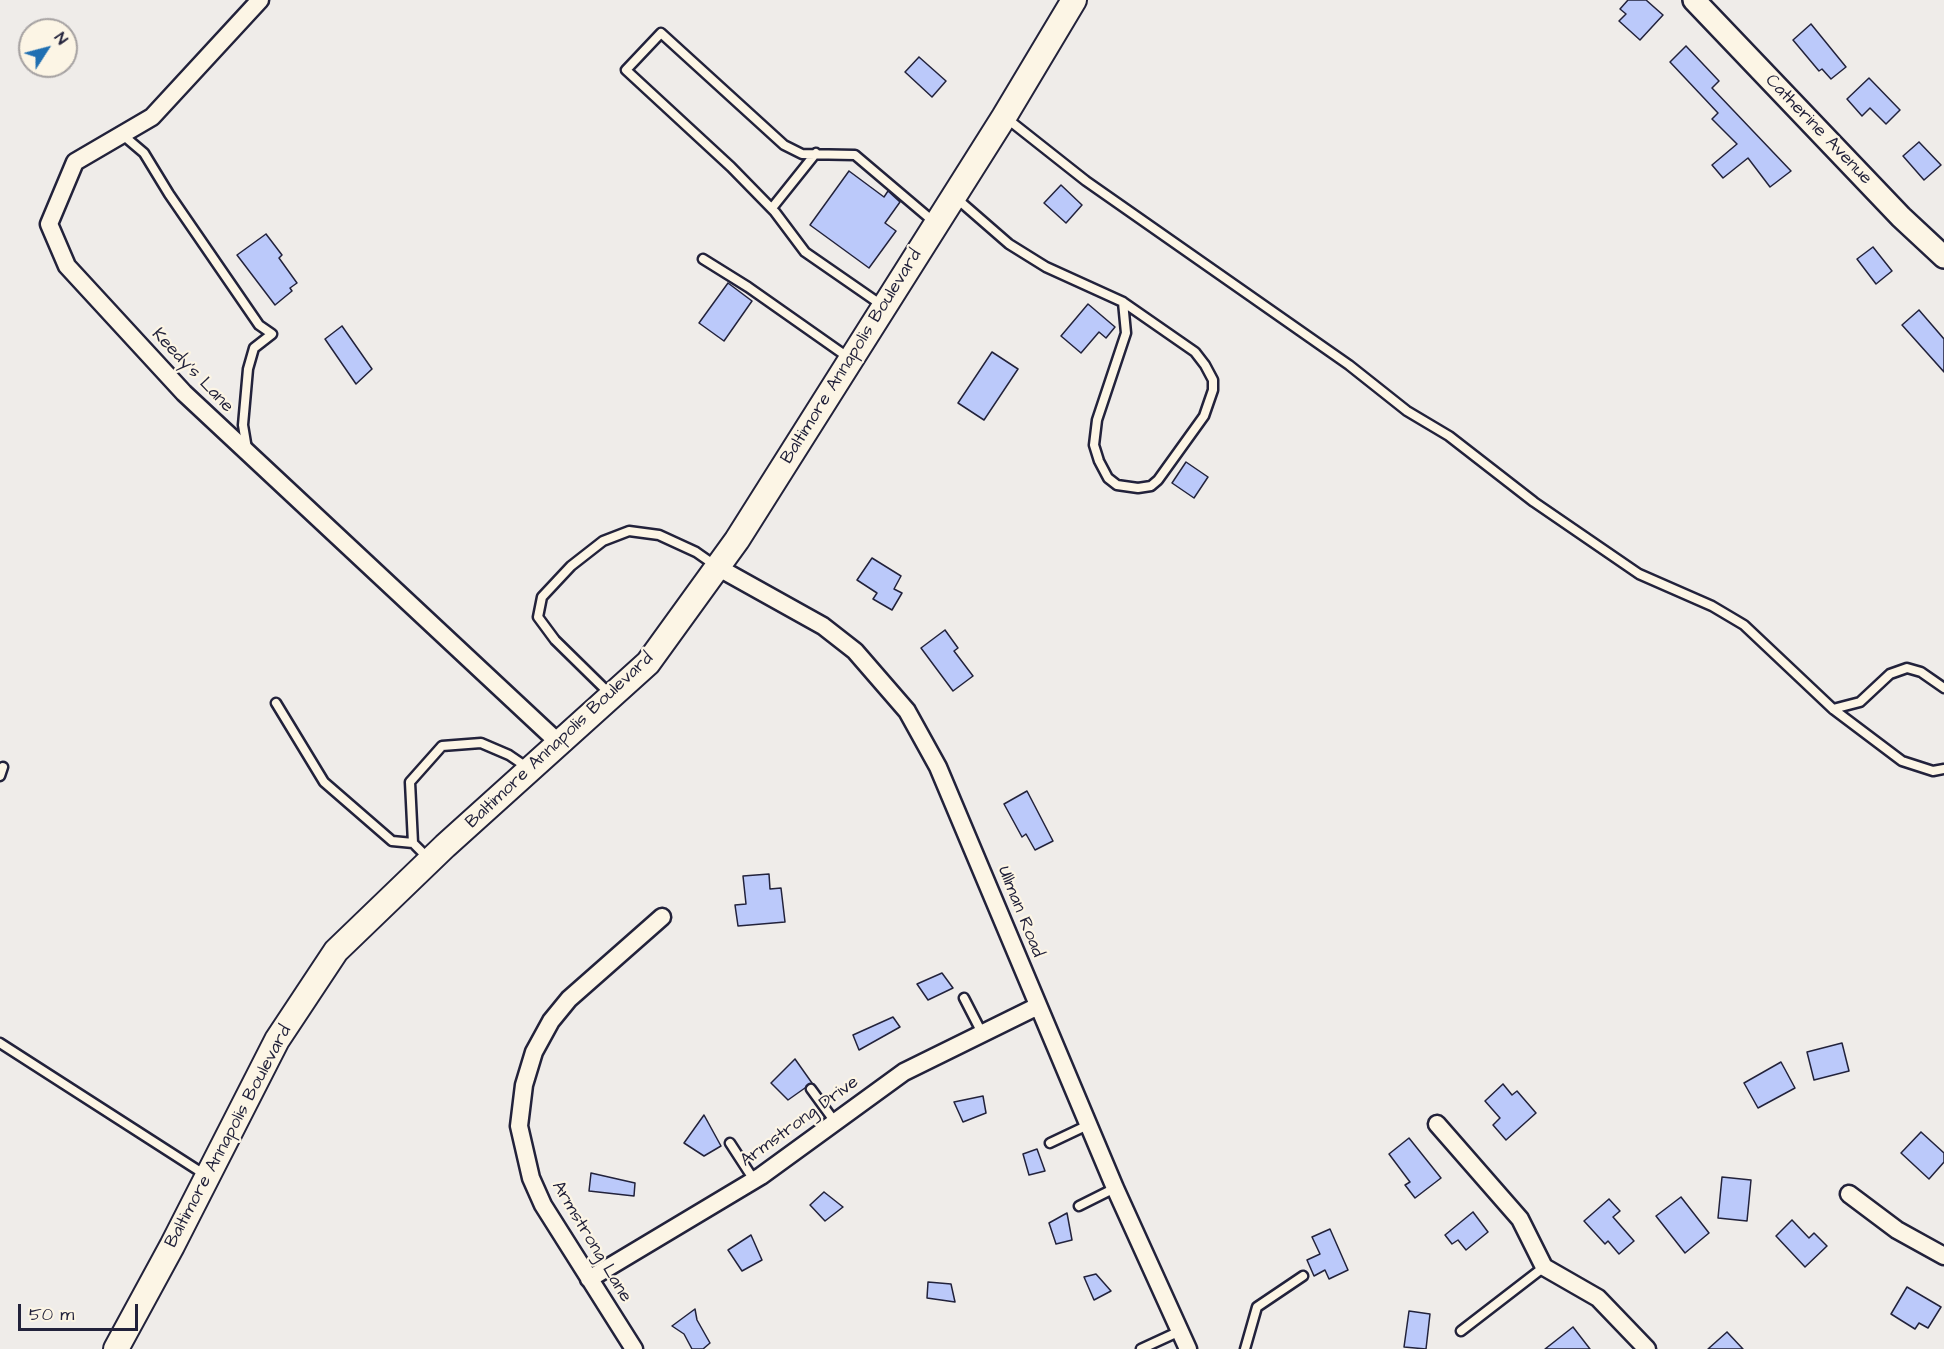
<!DOCTYPE html>
<html>
<head>
<meta charset="utf-8">
<style>
	body { margin:0 }
	#map { position:relative; width:1944px; height:1349px; overflow:hidden; background:#efece9; font-family:"Architects Daughter",sans-serif }
	canvas { display:block }
	.north { position:absolute; left:18px; top:18px; width:60px; height:60px; box-sizing:border-box; background:#fcf5e5; border:2px solid #a5a1a1; border-radius:50%; rotate:54deg; font-size:16px; font-weight:700; line-height:24px; text-align:center; color:#22223b }
	.north::after { content:''; display:block; margin:auto; width:21px; height:27px; background:#1f6fb2; clip-path:polygon(50% 0,100% 100%,50% 72%,0 100%) }
	.scale { position:absolute; left:18px; top:1304px; width:120px; height:27px; box-sizing:border-box; border:3px solid #22223b; border-top:0; padding-left:8px; font-size:18px; line-height:21px; white-space:nowrap; color:#22223b; -webkit-text-stroke:4px #fcf5e5; paint-order:stroke }
</style>
</head>
<body>
<div id="map">
<canvas width="1944" height="1349"></canvas>
<div class="north">N</div>
<div class="scale">50 m</div>
</div>
<script>
const c = document.querySelector('canvas').getContext('2d');
c.lineJoin = 'round';
function fill(path, color) { c.fillStyle = color; c.fill(path, 'evenodd'); }
const poly = rows => new Path2D(rows.map(r => 'M' + r).join(''));
function strokePath(path, color, width, dash) { c.strokeStyle = color; c.lineWidth = width; c.lineCap = dash ? 'butt' : 'round'; c.setLineDash(dash || []); c.stroke(path); }
function drawText(font, color, halo, rows, align = 'center') {
  c.font = font + ' "Architects Daughter",sans-serif'; c.lineWidth = 4.5; c.setLineDash([]); c.textBaseline = 'middle'; c.strokeStyle = halo; c.fillStyle = color; for (const [text, x, y, turn = 0] of rows) {
    c.save(); c.translate(x, y); c.rotate((+turn || 0) * Math.PI / 180); c.textAlign = isNaN(turn) ? turn : align; if (halo) c.strokeText(text, 0, 0); c.fillText(text, 0, 0); c.restore();
  }
}
const building = poly([
	[1628,0,1646,0,1663,15,1640,40,1619,21,1626,14,1620,9,1628,0],
	[1811,24,1846,67,1831,79,1822,69,1819,71,1793,40,1811,24],
	[1686,46,1719,81,1712,88,1791,171,1770,187,1748,158,1723,178,1712,165,1737,144,1712,119,1718,113,1670,62,1686,46],
	[919,57,946,81,932,97,905,72,919,57],
	[1869,78,1900,110,1886,124,1870,108,1862,116,1847,99,1869,78],
	[1919,142,1941,165,1924,180,1903,156,1919,142],
	[849,171,884,197,888,191,900,202,885,223,896,231,869,268,810,225,849,171],
	[1061,185,1082,205,1066,223,1044,203,1061,185],
	[266,234,282,255,279,258,297,283,290,288,292,291,275,305,237,255,266,234],
	[1873,247,1892,271,1876,284,1857,259,1873,247],
	[728,283,752,301,724,341,699,323,728,283],
	[1088,304,1115,327,1106,338,1099,332,1081,353,1061,336,1088,304],
	[1919,310,1944,339,1944,372,1902,325,1919,310],
	[342,326,372,369,356,384,325,339,342,326],
	[992,352,1018,369,984,420,958,403,992,352],
	[1186,462,1208,477,1194,498,1172,483,1186,462],
	[872,558,901,576,894,589,902,593,892,610,873,599,877,593,857,580,872,558],
	[945,630,958,648,954,651,973,676,953,691,921,648,945,630],
	[1027,791,1053,841,1035,850,1026,834,1022,837,1004,804,1027,791],
	[769,874,770,889,781,888,785,922,738,926,735,905,746,904,743,876,769,874],
	[942,973,953,988,928,1000,917,984,942,973],
	[893,1017,900,1027,859,1050,853,1035,893,1017],
	[1842,1043,1849,1071,1814,1080,1807,1052,1842,1043],
	[795,1059,812,1083,788,1100,771,1083,795,1059],
	[1781,1062,1795,1088,1758,1108,1744,1083,1781,1062],
	[1503,1084,1512,1095,1517,1091,1536,1113,1506,1140,1493,1125,1500,1118,1485,1101,1503,1084],
	[983,1096,986,1113,963,1122,954,1102,983,1096],
	[704,1115,721,1146,704,1156,684,1143,704,1115],
	[1921,1132,1944,1153,1944,1162,1929,1179,1901,1153,1921,1132],
	[1409,1138,1441,1178,1415,1198,1405,1185,1410,1182,1389,1154,1409,1138],
	[1037,1149,1045,1171,1029,1175,1023,1154,1037,1149],
	[591,1173,635,1183,634,1196,589,1191,591,1173],
	[1722,1177,1751,1180,1747,1221,1718,1218,1722,1177],
	[824,1192,843,1207,825,1221,810,1205,824,1192],
	[1681,1197,1709,1233,1685,1253,1656,1216,1681,1197],
	[1609,1199,1620,1211,1613,1217,1634,1241,1619,1254,1608,1241,1605,1244,1584,1221,1609,1199],
	[1473,1212,1488,1232,1466,1250,1458,1240,1452,1244,1445,1235,1473,1212],
	[1067,1213,1072,1240,1056,1244,1049,1223,1067,1213],
	[1792,1220,1809,1238,1814,1233,1827,1246,1805,1267,1776,1236,1792,1220],
	[1330,1229,1348,1270,1329,1279,1325,1270,1314,1276,1307,1260,1320,1254,1312,1237,1330,1229],
	[751,1235,762,1260,742,1271,728,1250,751,1235],
	[1096,1274,1111,1291,1094,1300,1084,1277,1096,1274],
	[928,1282,951,1284,955,1302,927,1298,928,1282],
	[1907,1287,1941,1307,1928,1328,1919,1323,1915,1329,1891,1314,1907,1287],
	[695,1309,697,1320,710,1343,703,1349,692,1349,684,1334,672,1326,695,1309],
	[1409,1311,1430,1314,1426,1349,1404,1347,1409,1311],
	[1573,1327,1590,1349,1545,1349,1573,1327],
	[1727,1332,1743,1349,1708,1349,1727,1332]
]);
fill(building, '#bbc9fa');
strokePath(building, '#22223b', 1.5);
const service = poly([
	[1005,117,1086,181,1349,365,1407,411,1449,436,1534,502,1639,574,1712,606,1744,625,1833,709,1902,761,1933,771,1944,769],
	[124,136,144,153,169,194,259,325,272,334,254,348,248,369,243,425,247,449],
	[955,197,1009,244,1046,267,1123,302,1195,352,1205,365,1213,380,1213,390,1204,416,1158,480,1151,486,1138,488,1117,485,1108,478,1099,461,1094,445,1097,420,1126,333,1123,302],
	[772,208,816,153],
	[703,259,748,287,849,358],
	[883,306,805,252,775,212,731,167,626,70,661,33,784,145,802,154,855,155,934,222],
	[610,694,555,640,538,617,542,597,571,566,603,541,629,531,659,535,696,552,716,566],
	[276,703,324,782,392,841,413,843],
	[1833,709,1860,702,1890,674,1907,668,1921,672,1944,688],
	[0,776,3,767],
	[429,859,413,843,410,782,442,746,481,743,509,755,528,768],
	[964,998,982,1033],
	[0,1043,207,1176],
	[811,1089,835,1122],
	[730,1143,754,1180],
	[1050,1143,1088,1125],
	[1079,1206,1115,1188],
	[1461,1331,1544,1267],
	[1141,1349,1180,1331],
	[1245,1349,1257,1307,1303,1276]
]);
const minor = poly([
	[260,0,152,117,75,162,49,224,67,266,184,393,560,744],
	[719,568,823,626,855,651,907,711,938,767,1115,1188,1188,1349],
	[1437,1124,1520,1219,1544,1267,1598,1298,1647,1349],
	[1849,1194,1897,1230,1944,1256],
	[589,1279,761,1176,904,1072,1038,1006],
	[634,1349,543,1205,531,1178,519,1126,524,1085,534,1052,551,1021,569,999,662,917]
]);
const tertiary = poly([
	[1694,0,1901,217,1944,257]
]);
const secondary = poly([
	[116,1349,172,1246,277,1040,336,951,445,846,648,663,737,540,1004,117,1074,0]
]);
strokePath(service, '#22223b', 13);
strokePath(minor, '#22223b', 21);
strokePath(tertiary, '#22223b', 26);
strokePath(secondary, '#22223b', 28);
strokePath(service, '#fcf5e5', 8);
strokePath(minor, '#fcf5e5', 16);
strokePath(tertiary, '#fcf5e5', 21);
strokePath(secondary, '#fcf5e5', 24);
drawText('18px', '#22223b', '#fcf5e5', [
	["Catherine Avenue",1818,130,46],
	["Baltimore Annapolis Boulevard",852,357,-58],
	["Keedy's Lane",192,371,46],
	["Baltimore Annapolis Boulevard",560,741,-43],
	["Ullman Road",1020,912,68],
	["Armstrong Drive",800,1122,-36],
	["Baltimore Annapolis Boulevard",229,1137,-62],
	["Armstrong Lane",591,1242,59]
]);
</script>
</body>
</html>
